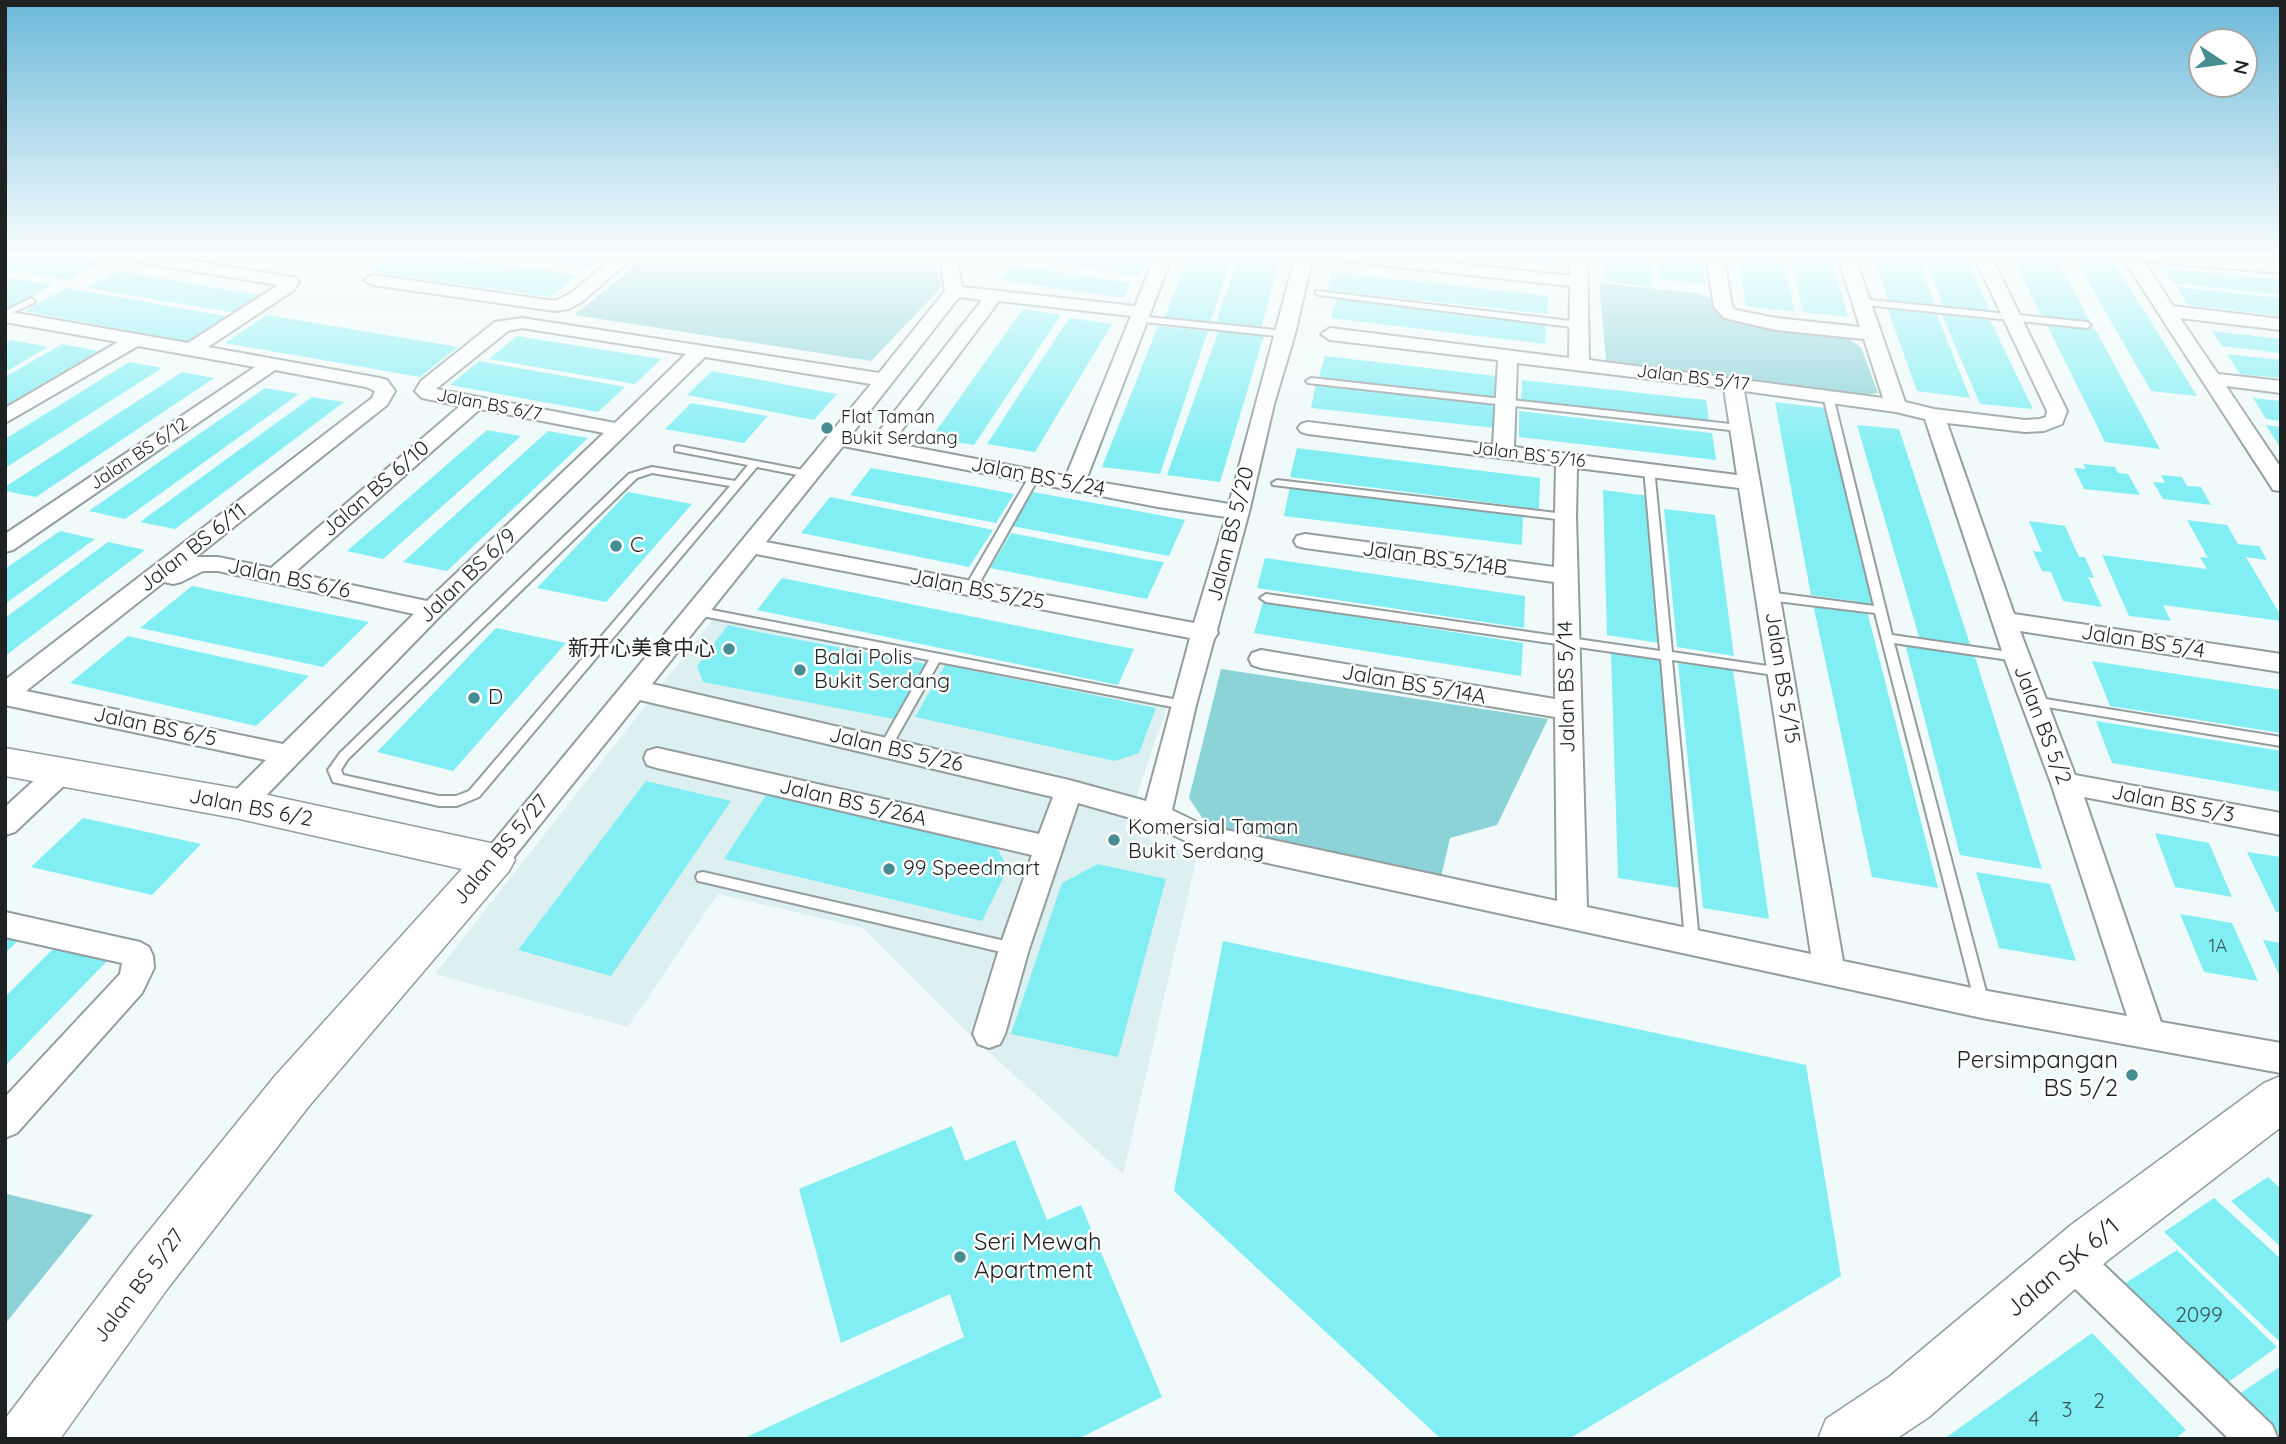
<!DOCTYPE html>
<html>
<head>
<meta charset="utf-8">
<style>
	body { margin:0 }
	#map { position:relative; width:2286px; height:1444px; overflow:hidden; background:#f0fafa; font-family:Quicksand,sans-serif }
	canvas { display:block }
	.frame { position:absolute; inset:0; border:7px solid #1f2222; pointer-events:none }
	.north { position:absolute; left:2188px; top:28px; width:70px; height:70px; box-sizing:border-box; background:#fff; border:2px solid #a5a7a7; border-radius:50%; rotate:103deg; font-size:19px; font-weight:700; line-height:28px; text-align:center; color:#1f2222 }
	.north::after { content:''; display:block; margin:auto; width:24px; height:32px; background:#458d90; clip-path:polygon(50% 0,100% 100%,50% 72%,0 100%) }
</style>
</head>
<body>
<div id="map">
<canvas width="2286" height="1444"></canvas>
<div class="frame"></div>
<div class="north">N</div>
</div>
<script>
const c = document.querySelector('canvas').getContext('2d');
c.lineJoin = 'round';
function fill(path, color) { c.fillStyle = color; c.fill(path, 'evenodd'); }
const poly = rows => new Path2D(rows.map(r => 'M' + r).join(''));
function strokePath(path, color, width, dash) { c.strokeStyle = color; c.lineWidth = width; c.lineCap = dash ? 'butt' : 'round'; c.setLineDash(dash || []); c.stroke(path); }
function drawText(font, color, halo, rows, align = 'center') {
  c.font = font + ' Quicksand,"Noto Sans SC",sans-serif'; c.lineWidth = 5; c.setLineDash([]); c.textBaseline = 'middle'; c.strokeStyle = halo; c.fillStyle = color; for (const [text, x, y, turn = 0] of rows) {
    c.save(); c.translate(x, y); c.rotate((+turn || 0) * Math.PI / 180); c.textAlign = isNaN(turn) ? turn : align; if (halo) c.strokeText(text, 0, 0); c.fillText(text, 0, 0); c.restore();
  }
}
fill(poly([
	[718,613,1169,701,1125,830,1197,857,1123,1174,968,1033,863,928,718,894,628,1027,435,974]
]), '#ddf0f1');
fill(poly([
	[650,254,934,254,941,288,871,361,574,315],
	[1599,283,1697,293,1712,299,1717,312,1735,322,1845,337,1861,347,1878,393,1864,395,1606,360],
	[1221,669,1548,719,1497,825,1450,838,1441,877,1213,834,1189,798],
	[7,1194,93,1215,5,1324,5,1196]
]), '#8bd3d7');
fill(poly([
	[5,254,59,254,103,262,69,280,5,269],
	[398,254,427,254,578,275,551,297,373,272],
	[501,254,605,254,589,268],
	[993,254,1149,254,1152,255,1139,276],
	[1189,254,1233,254,1210,323,1164,319],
	[1239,254,1282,254,1261,328,1216,323],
	[1462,254,1549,254,1548,265,1462,256],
	[1604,254,1650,254,1652,287,1604,281],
	[1657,254,1701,254,1705,285,1659,279],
	[1737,254,1782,254,1795,312,1746,306],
	[1790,254,1830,254,1848,317,1803,312],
	[1874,254,1917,255,1935,306,1888,301],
	[1923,254,1965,254,1991,313,1944,307],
	[2011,254,2054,254,2091,323,2042,317],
	[2072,254,2109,254,2197,396,2151,391],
	[1012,265,1132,283,1123,298,1000,280],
	[2163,268,2281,280,2281,295,2173,283],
	[118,271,270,297,242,314,87,288],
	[1332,272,1548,296,1547,314,1327,290],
	[5,277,53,285,13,307,5,305],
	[2177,287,2281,298,2281,316,2188,305],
	[67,288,236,318,196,343,24,311],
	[1338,297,1546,322,1545,344,1331,318],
	[1887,307,1936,312,1970,398,1917,391],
	[1023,309,1061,315,974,445,931,438],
	[267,315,458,347,420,377,225,343],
	[1942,315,1990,320,2033,409,1980,404],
	[1069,318,1112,324,1035,452,987,444],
	[2046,323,2095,329,2160,449,2105,442],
	[1158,326,1208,331,1160,474,1102,467],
	[1219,330,1264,335,1220,482,1167,475],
	[2212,331,2281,339,2281,353,2222,346],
	[517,336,661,359,635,384,489,359],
	[12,340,48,347,5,372,5,343],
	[62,344,98,351,5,406,5,377],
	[2227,354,2281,360,2281,378,2240,374],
	[1325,356,1505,377,1503,400,1319,377],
	[479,361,609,384,625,387,598,412,450,385],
	[129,362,162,368,5,468,5,439],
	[712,371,837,394,814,420,687,395],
	[182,372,214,378,36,497,5,491,5,487],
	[1522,380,1706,400,1709,422,1521,401],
	[1316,383,1504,403,1504,429,1311,408],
	[265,388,299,394,125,519,89,511],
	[312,397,344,402,175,529,140,522],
	[2253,398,2281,401,2281,421,2266,419],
	[1775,402,1826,408,1873,604,1811,595],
	[691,403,721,408,768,416,744,443,665,429],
	[1519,411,1712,433,1716,460,1519,437],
	[1857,425,1899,429,1971,647,1920,640],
	[2266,425,2281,427,2281,449],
	[487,430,521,436,383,559,347,551],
	[548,431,588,438,447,571,403,562],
	[1297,448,1540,478,1539,509,1290,477],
	[2083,464,2115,467,2118,473,2128,474,2140,495,2084,489,2074,468,2086,469],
	[871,468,978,487,1014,494,996,523,850,495],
	[2161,475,2182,477,2187,486,2201,487,2211,505,2163,499,2153,482,2165,483],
	[1290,486,1523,514,1522,545,1284,516],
	[1603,490,1649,496,1659,643,1607,635],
	[628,492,692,504,606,602,537,588],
	[1033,492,1127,509,1185,520,1169,556,1012,526],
	[830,497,974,526,993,530,969,567,801,533],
	[1664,509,1715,515,1734,656,1677,647],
	[2187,520,2227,525,2238,544,2259,546,2267,560,2246,557,2281,616,2281,621,2163,605,2171,621,2129,616,2102,555,2207,569,2200,557,2208,558],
	[2029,521,2065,526,2079,557,2085,557,2094,578,2088,577,2102,607,2063,601,2051,572,2042,571,2033,551,2042,552],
	[60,531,95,539,5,604,5,569],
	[1011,533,1144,559,1164,562,1147,599,990,568],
	[108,542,145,550,5,656,5,618],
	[1265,558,1525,596,1524,628,1257,588],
	[782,578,1088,640,1134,649,1118,685,757,610],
	[192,586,230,594,369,622,323,667,140,628],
	[1263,602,1523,643,1521,676,1254,633],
	[1813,604,1867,611,1938,888,1872,877],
	[728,625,759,632,925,664,894,719,703,682,697,666],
	[496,628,566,643,453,771,377,752],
	[128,636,167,645,309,676,256,726,70,683],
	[1905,644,1974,654,2042,869,1960,855],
	[1611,652,1662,660,1680,888,1618,878],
	[2092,661,2281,690,2281,733,2110,706],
	[1678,663,1733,670,1769,919,1703,908],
	[945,665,1069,690,1156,708,1139,753,1115,761,915,717],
	[2096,721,2281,751,2281,792,2112,763],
	[646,781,731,801,611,976,518,950],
	[770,789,993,841,1008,868,982,921,724,859],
	[83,818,129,828,201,844,152,895,31,867],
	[2155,833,2209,843,2232,897,2175,887],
	[2247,852,2281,857,2281,913,2276,912],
	[1098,864,1166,879,1118,1057,1011,1034,1062,883],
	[1976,872,2050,884,2076,961,1999,948],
	[2180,914,2232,923,2258,981,2204,972],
	[5,935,21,938,5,953],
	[2263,940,2281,943,2281,979],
	[1223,941,1806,1065,1841,1276,1569,1439,1441,1439,1174,1191],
	[57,945,109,959,5,1066,5,997],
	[952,1126,965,1161,1015,1140,1047,1220,1081,1205,1162,1397,1078,1439,742,1439,964,1337,950,1294,841,1343,799,1189],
	[2268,1177,2281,1189,2281,1247,2231,1201],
	[2214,1198,2281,1259,2279,1341,2164,1232],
	[2177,1250,2277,1347,2223,1386,2124,1284],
	[2092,1333,2186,1430,2175,1439,1944,1439],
	[2281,1366,2281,1437,2239,1394]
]), '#81eef3');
const lane = poly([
	[1316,291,1579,322,1583,325,1579,328,1319,295,1315,293,1316,291],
	[31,298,35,301,34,303,5,316,5,311,31,298],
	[1860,299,2087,322,2091,325,2087,328,1857,304,1856,302,1860,299],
	[1138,316,1286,331,1290,334,1286,337,1135,321,1134,319,1138,316],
	[1311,378,1739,425,1744,428,1739,431,1308,383,1306,381,1311,378],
	[1828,393,1833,396,1892,635,2016,653,2022,657,2016,661,1894,643,1989,1003,1987,1008,1982,1009,1977,1008,1975,1003,1875,613,1768,600,1762,596,1768,592,1874,606,1823,396,1828,393],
	[678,446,808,471,813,474,808,477,757,467,479,797,457,806,439,806,333,782,328,770,340,753,629,474,652,467,735,481,748,465,675,451,675,447,678,446],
	[652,473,730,486,469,791,456,796,439,796,343,775,341,770,348,759,637,478,652,473],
	[1649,465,1654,468,1672,652,1781,668,1787,672,1781,676,1672,660,1699,941,1697,945,1692,947,1687,945,1685,941,1661,659,1266,602,1260,598,1266,594,1660,651,1644,468,1649,465],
	[1034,474,1039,477,976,589,970,593,966,592,964,589,1029,477,1034,474],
	[1277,480,1565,514,1570,517,1565,520,1273,485,1272,483,1277,480],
	[696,607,1183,701,1189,705,1183,709,939,662,889,751,885,753,879,748,929,660,692,614,690,611,696,607],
	[2033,697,2281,737,2281,746,2029,704,2027,701,2033,697],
	[703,872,1014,943,1019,945,1021,949,1019,953,1014,955,703,882,698,881,696,877,698,873,703,872]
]);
const street = poly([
	[111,254,151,254,296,278,299,282,294,290,208,347,380,378,387,380,395,391,387,405,196,557,218,557,271,568,460,406,422,398,415,391,421,381,495,322,522,318,879,373,945,291,939,254,956,254,962,287,1135,306,1156,254,1173,254,1086,480,1229,504,1296,254,1313,254,1295,334,1274,404,1249,512,1217,630,1218,633,1214,639,1196,705,1172,810,1203,825,1557,901,1555,717,1261,668,1252,665,1249,659,1252,653,1261,650,1555,699,1554,582,1305,548,1297,546,1294,541,1297,536,1305,534,1554,567,1556,465,1308,434,1301,432,1298,428,1301,424,1308,422,1493,445,1498,360,1330,340,1321,334,1330,328,1569,358,1570,286,1343,261,1334,256,1373,254,1570,276,1571,254,1587,254,1589,360,1883,398,1864,339,1776,330,1724,318,1714,307,1706,254,1723,254,1732,306,1736,310,1776,318,1860,327,1837,254,1854,254,1905,402,1934,409,2025,420,2040,419,2046,417,2047,411,1973,254,1990,254,2067,411,2062,424,2044,431,2025,432,1947,423,2014,614,2281,654,2281,672,2020,631,2075,775,2281,813,2281,835,2084,797,2161,1022,2281,1043,2281,1073,1982,1018,1272,864,1196,846,1148,823,1078,803,1029,949,1005,1034,1000,1044,989,1048,978,1044,973,1034,999,949,1032,855,657,768,647,765,644,758,647,751,657,748,1039,834,1053,797,640,700,505,868,495,872,485,868,481,860,485,852,871,384,705,357,440,616,250,812,240,815,230,812,226,804,230,796,266,760,5,705,5,680,372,398,375,391,366,387,275,370,13,550,5,552,5,534,255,367,138,346,5,423,5,408,118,342,5,322,5,311,188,343,278,285,119,259,111,254],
	[959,297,982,300,873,439,851,435,959,297],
	[999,301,1131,316,1066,476,892,443,999,301],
	[522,328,686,354,615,423,436,389,508,331,522,328],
	[1517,363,1724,388,1737,475,1514,447,1517,363],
	[1744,391,1896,412,1925,419,2004,657,2051,783,2127,1016,1982,990,1843,961,1744,391],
	[480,409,604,433,427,601,294,573,480,409],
	[843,446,1158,507,1226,517,1194,623,766,542,843,446],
	[1577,468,1739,488,1811,954,1587,907,1576,517,1577,468],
	[756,554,1190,638,1146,801,1069,780,652,684,756,554],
	[203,571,218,571,414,614,283,744,26,691,164,582,173,584,181,582,203,571],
	[618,254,637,254,583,301,569,309,555,311,373,285,364,280,373,275,555,301,571,293,618,254],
	[2130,254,2194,254,2281,263,2281,273,2144,261,2173,306,2281,319,2281,330,2180,318,2218,374,2281,381,2281,393,2226,386,2281,468,2281,491,2273,490,2270,485,2157,311,2126,263,2130,254],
	[61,762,71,765,75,772,71,779,15,832,5,835,5,807,51,765,61,762],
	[5,912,140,942,149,947,153,956,154,968,142,993,17,1133,5,1138,5,1097,120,974,122,963,5,937,5,912],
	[2072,1242,2085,1247,2272,1425,2278,1439,2229,1439,2059,1273,2054,1260,2059,1247,2072,1242]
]);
const secondary = poly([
	[5,748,240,789,495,844,509,849,515,860,509,871,309,1106,168,1288,60,1439,5,1439,5,1419,132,1252,275,1076,462,869,240,819,5,776,5,748],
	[2281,1076,2281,1127,2107,1261,1929,1417,1896,1439,1818,1439,1826,1419,1889,1377,2071,1225,2264,1083,2281,1076]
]);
strokePath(lane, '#949d9e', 4);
strokePath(street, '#949d9e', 4);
strokePath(secondary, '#949d9e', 3);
fill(lane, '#fff');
fill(street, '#fff');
fill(secondary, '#fff');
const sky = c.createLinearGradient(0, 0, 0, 456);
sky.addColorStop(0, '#6bb9da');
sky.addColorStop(0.56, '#f8fdfd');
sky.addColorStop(1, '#f8fdfd00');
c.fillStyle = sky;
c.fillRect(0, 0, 2286, 456);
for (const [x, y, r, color] of [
	[827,428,7,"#458d90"],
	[616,546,7,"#458d90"],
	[729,649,7,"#458d90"],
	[800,670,7,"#458d90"],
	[474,698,7,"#458d90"],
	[1114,840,7,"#458d90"],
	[889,869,7,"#458d90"],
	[2132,1075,7,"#458d90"],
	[960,1257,7,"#458d90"]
]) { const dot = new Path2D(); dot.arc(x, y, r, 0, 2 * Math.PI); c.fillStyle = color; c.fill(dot); strokePath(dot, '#fff', 2.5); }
drawText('18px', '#1f2222', '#fff', [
	["Jalan BS 5/17",1693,378,7],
	["Jalan BS 6/7",489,405,11],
	["Jalan BS 6/12",139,454,-34],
	["Jalan BS 5/16",1529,455,7]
]);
drawText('18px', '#1f2222', '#fff', [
	["Flat Taman",841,418],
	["Bukit Serdang",841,439]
], 'left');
drawText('18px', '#385556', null, [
	["1A",2218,947]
]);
drawText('21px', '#1f2222', '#fff', [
	["Jalan BS 5/24",1038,477,11],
	["Jalan BS 6/10",376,489,-41],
	["Jalan BS 5/20",1231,534,-76],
	["Jalan BS 6/11",193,548,-38],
	["Jalan BS 5/14B",1435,559,8],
	["Jalan BS 6/9",468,576,-44],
	["Jalan BS 6/6",289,579,12],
	["Jalan BS 5/25",977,590,11],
	["Jalan BS 5/4",2143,642,9],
	["Jalan BS 5/15",1782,678,81],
	["Jalan BS 5/14A",1414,685,10],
	["Jalan BS 5/14",1567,687,-91],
	["Jalan BS 5/2",2042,725,69],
	["Jalan BS 6/5",155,727,12],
	["Jalan BS 5/26",896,750,13],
	["Jalan BS 5/26A",853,803,13],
	["Jalan BS 5/3",2173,804,11],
	["Jalan BS 6/2",251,808,11],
	["Jalan BS 5/27",501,850,-50],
	["Jalan BS 5/27",139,1286,-53]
]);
drawText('21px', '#1f2222', '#fff', [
	["C",630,546],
	["新开心美食中心",715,649,"right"],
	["Balai Polis",814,658],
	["Bukit Serdang",814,682],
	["D",488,698],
	["Komersial Taman",1128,828],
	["Bukit Serdang",1128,852],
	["99 Speedmart",903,869]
], 'left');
drawText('21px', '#385556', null, [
	["2099",2199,1316],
	["2",2099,1402],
	["3",2067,1411],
	["4",2034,1420]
]);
drawText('24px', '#1f2222', '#fff', [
	["Persimpangan",2118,1061],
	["BS 5/2",2118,1089],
	["Seri Mewah",974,1243,"left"],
	["Apartment",974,1271,"left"]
], 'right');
drawText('24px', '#1f2222', '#fff', [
	["Jalan SK 6/1",2063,1268,-40]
]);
</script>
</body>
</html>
